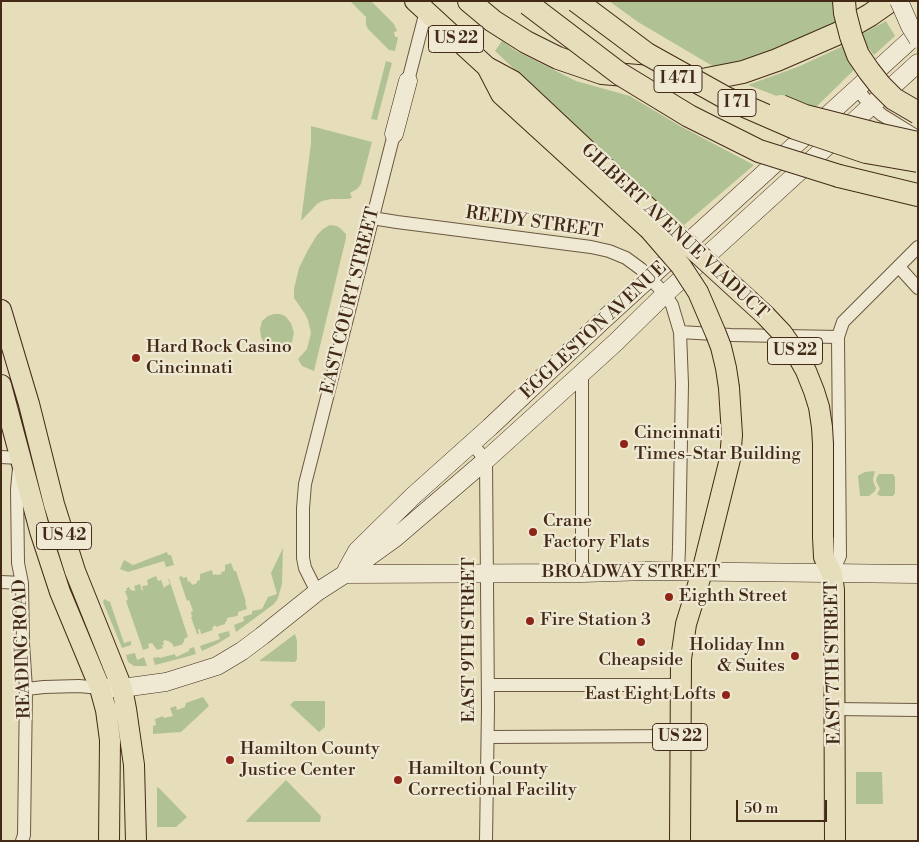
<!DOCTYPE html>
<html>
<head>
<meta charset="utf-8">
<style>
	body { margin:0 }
	#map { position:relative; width:919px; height:842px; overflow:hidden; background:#e6ddbb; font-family:"Libre Bodoni",serif }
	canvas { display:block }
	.frame { position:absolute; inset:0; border:2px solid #422a17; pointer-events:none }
	.scale { position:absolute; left:736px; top:800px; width:91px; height:22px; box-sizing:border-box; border:2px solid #422a17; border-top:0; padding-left:6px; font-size:15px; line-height:18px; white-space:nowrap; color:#422a17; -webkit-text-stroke:4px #efe9d3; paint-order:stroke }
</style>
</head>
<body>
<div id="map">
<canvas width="919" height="842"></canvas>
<div class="frame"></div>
<div class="scale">50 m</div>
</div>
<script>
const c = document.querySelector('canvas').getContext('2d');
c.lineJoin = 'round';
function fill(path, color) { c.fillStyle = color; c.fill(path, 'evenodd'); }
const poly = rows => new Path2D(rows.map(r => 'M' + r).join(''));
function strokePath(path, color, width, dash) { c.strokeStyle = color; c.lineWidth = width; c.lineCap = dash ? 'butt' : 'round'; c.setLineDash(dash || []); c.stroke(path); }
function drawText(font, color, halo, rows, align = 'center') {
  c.font = font + ' "Libre Bodoni",serif'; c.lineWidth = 4.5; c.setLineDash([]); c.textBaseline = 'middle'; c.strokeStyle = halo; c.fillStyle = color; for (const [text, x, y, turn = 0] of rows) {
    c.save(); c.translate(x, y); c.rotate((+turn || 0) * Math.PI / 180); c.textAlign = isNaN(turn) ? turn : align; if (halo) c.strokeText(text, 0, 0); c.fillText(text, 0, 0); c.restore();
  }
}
fill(poly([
	[350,1,371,1,394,24,397,31,394,32,395,37,398,37,395,51,389,50,368,29,366,25,366,17],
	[609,1,833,1,837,21,808,36,770,52,716,68,638,22],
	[886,21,895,36,874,55,865,44,862,34],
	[502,41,516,51,576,81,630,96,680,126,754,165,684,225,677,223,495,51],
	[845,45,856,68,813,110,748,85,800,66],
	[386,61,392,63,377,120,371,119],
	[311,126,372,142,361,184,357,189,350,193,352,198,347,199,331,199,322,201,317,204,301,221,311,143],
	[330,225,337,226,341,229,346,234,346,238,314,371,302,366,298,359,307,349,311,333,308,320,305,314,294,298,294,289,299,268,308,250,317,235,323,229],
	[280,314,285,316,291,323,294,333,293,337,292,342,285,348,281,350,273,350,269,348,263,341,261,337,260,329,262,321,268,316,274,314],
	[875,471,873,479,874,484,876,488,875,491,869,496,860,496,858,476,859,475,865,472],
	[879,474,893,474,895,477,895,493,893,496,880,496,877,494,880,489,876,481,877,477],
	[283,548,282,584,278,598,274,604,236,632,234,625,244,621,243,617,252,614,252,611,262,609,268,597,277,594,271,573],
	[167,552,168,555,171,555,174,565,166,567,164,561,128,572,120,569,124,560,133,565],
	[231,563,234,571,236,571,246,602,245,602,247,609,238,612,238,615,237,616,227,618,227,621,225,622,225,624,216,627,215,625,212,628,213,630,201,634,200,629,198,630,199,634,197,634,191,617,192,617,191,612,193,611,189,600,187,601,179,577,182,576,183,578,187,577,188,582,190,581,192,585,197,583,197,581,200,580,200,574,212,570,213,575,216,574,217,575,222,574,221,572,225,571,225,565],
	[156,576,158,581,161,580,164,588,166,586,170,584,168,579,169,579,188,637,184,639,184,642,183,642,183,644,174,647,171,642,170,643,169,641,167,641,166,640,163,641,164,645,162,645,163,648,157,650,152,643,148,644,149,648,143,650,126,601,128,599,125,591,127,591,126,589,129,587,130,589,133,591,135,590,136,592,134,586,140,584,142,591,143,590,142,586,148,585,147,580],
	[104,599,110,602,124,643,131,641,131,645,122,648,103,602],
	[229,631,230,636,217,644,202,651,200,646,220,639,218,634],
	[295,634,297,641,297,659,295,662,259,661],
	[194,647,196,654,182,658,155,665,153,658,159,657,160,658,175,654,176,657,189,651,189,649],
	[135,653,137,660,144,657,147,666,134,666,128,662,126,655],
	[203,697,209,706,181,732,153,734,153,726,156,725,155,719,163,716,164,718,173,716,170,708,176,706,177,710,185,707,186,703],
	[294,701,325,701,325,727,319,732,290,705],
	[856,772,882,772,883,804,856,804],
	[286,780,321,816,320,822,247,822,246,821],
	[157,787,159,788,187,817,176,827,157,827]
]), '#b0c294');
const street = poly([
	[408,81,426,11],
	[857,89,871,106,882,115,916,136],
	[372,218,397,222,591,247,609,251,626,258,641,269,665,294,672,305,680,332,682,384,679,548,678,572],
	[899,267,918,288],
	[680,332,731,335,838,337],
	[582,373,582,573],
	[472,444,486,460,488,707,486,841],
	[1,457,20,458,17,489,18,563,22,583,23,643,26,689,24,835,22,841],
	[832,574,840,556,838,337,843,322,918,247],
	[1,582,22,583],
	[317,592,305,568,303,558,303,508,305,484,394,134],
	[488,685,680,685],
	[26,689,44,687,79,686,100,688],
	[835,709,918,710],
	[488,737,680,736]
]);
const secondary = poly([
	[394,134,408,81],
	[347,569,357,551,413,496,490,427,602,321,918,33],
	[345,574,582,573,648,571,918,574],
	[100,688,122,688,166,682,217,666,242,651,262,636,317,592,345,574,395,538,486,460,582,373,616,342,665,294,918,63]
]);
const primary = poly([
	[415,1,487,67,513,81,659,218],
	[487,67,501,94,649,229],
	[1,310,29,404,54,504,75,571,122,688,126,709,134,765,136,841],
	[1,385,40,531,60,592,100,688,106,710,110,740,109,841],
	[823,537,824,557,832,574,834,590,835,841],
	[680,841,681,659,686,624,702,572,730,459,732,435,729,388]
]);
const highway = poly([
	[469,1,493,21,526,42,558,58,602,73,697,81,743,72,777,60,839,33,870,15,890,1],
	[839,176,918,195]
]);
strokePath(street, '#6b5740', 14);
strokePath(secondary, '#422a17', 19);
strokePath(primary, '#422a17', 22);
strokePath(highway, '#422a17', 24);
strokePath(street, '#efe9d3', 12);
strokePath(secondary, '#efe9d3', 18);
strokePath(primary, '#e6ddbb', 20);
strokePath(highway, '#e6ddbb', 22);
const secondaryBridge = poly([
	[899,1,910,26,918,39]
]);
const primaryBridge = poly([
	[659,218,765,315,782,333,796,353,806,371,814,391,819,407,822,427,823,444,823,537],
	[649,229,681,266,698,292,716,334,721,347,726,368,729,388]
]);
const highwayBridge = poly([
	[576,1,647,54,726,98,795,128,866,152,918,161],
	[844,1,845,13,851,36,858,55,869,71,880,85,894,99,918,113],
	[528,4,620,74,689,116,759,151,839,176],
	[781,106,805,116,872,133,918,143]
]);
strokePath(secondaryBridge, '#422a17', 19, []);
strokePath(primaryBridge, '#422a17', 22, []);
strokePath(highwayBridge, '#422a17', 24, []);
strokePath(secondaryBridge, '#efe9d3', 18);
strokePath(primaryBridge, '#e6ddbb', 20);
strokePath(highwayBridge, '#e6ddbb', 22);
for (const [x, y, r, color] of [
	[136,358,5,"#8f2418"],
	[624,444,5,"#8f2418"],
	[533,532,5,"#8f2418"],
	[669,597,5,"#8f2418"],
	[530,621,5,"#8f2418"],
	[641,642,5,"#8f2418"],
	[795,656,5,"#8f2418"],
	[726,695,5,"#8f2418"],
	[230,760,5,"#8f2418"],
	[398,780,5,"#8f2418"]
]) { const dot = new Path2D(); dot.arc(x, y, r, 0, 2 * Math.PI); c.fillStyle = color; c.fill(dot); strokePath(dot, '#efe9d3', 2); }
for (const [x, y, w] of [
	[456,39,55],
	[678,79,48],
	[737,103,38],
	[795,351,55],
	[64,536,55],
	[680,737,55]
]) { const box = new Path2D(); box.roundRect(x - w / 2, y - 13.5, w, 27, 4); c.fillStyle = '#efe9d3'; c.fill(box); strokePath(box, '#422a17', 1); }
drawText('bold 16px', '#422a17', null, [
	["US 22",456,39],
	["I 471",678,79],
	["I 71",737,103],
	["US 22",795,351],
	["US 42",64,536],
	["US 22",680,737]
]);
drawText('18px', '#422a17', '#efe9d3', [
	["REEDY STREET",534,223,8],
	["GILBERT AVENUE VIADUCT",674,232,43],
	["EAST COURT STREET",351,301,-76],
	["EGGLESTON AVENUE",594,331,-43],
	["BROADWAY STREET",631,573],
	["EAST 9TH STREET",470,640,-90],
	["READING ROAD",23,649,-92],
	["EAST 7TH STREET",834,663,-91]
]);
drawText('18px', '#422a17', '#efe9d3', [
	["Hard Rock Casino",146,348],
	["Cincinnati",146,369],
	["Cincinnati",634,434],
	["Times-Star Building",634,455],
	["Crane",543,522],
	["Factory Flats",543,543],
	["Eighth Street",679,597],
	["Fire Station 3",540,621],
	["Holiday Inn",785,646,"right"],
	["& Suites",785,667,"right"],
	["Cheapside",641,661,"center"],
	["East Eight Lofts",716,695,"right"],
	["Hamilton County",240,750],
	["Justice Center",240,771],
	["Hamilton County",408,770],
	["Correctional Facility",408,791]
], 'left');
</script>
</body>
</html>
